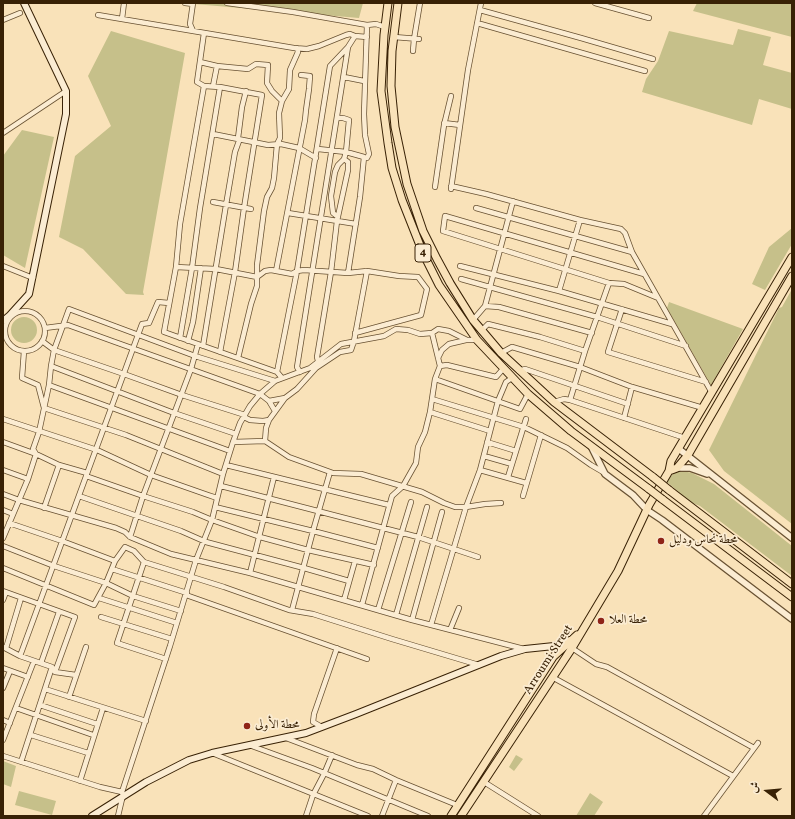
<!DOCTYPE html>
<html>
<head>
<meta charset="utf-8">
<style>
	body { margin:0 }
	#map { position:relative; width:795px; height:819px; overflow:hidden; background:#f9e2b9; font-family:Vollkorn,Amiri,serif }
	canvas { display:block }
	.frame { position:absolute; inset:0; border:4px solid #382105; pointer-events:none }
	.north { position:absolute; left:747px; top:771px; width:40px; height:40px; -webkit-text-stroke:3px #fbecd2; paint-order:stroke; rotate:286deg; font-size:11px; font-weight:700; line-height:16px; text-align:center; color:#382105 }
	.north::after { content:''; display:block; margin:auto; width:14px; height:18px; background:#382105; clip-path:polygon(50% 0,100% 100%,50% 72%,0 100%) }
</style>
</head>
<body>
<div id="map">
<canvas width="795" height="819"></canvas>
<div class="frame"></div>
<div class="north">ش</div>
</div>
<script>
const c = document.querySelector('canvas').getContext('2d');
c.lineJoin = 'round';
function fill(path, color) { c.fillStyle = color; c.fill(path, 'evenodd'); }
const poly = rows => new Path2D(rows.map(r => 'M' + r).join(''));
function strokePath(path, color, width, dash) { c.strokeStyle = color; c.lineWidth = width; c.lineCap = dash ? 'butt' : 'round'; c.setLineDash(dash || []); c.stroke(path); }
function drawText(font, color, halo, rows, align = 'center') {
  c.font = font + ' Vollkorn,Amiri,serif'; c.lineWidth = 3.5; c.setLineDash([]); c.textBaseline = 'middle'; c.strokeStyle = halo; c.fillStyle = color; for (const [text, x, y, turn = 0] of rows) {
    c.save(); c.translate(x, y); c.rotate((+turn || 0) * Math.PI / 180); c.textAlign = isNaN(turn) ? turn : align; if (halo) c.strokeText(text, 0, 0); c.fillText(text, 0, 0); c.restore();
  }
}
fill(poly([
	[182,3,363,3,359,18],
	[697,3,792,3,792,37,693,11],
	[738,29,771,37,763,65,792,73,792,109,759,99,752,125,642,92,646,79,658,61,669,31,733,45],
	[111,31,185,53,143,292,144,295,126,294,83,249,59,237,75,156,111,126,88,76],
	[22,130,54,137,25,268,3,255,3,156],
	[792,228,792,244,765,290,752,284,769,247],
	[792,289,792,524,724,471,709,450,779,308,782,307],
	[669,302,743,329,711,385,667,308],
	'11 330a13 13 0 1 1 26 0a13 13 0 1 1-26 0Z',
	[683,471,692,473,714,484,792,546,792,576,700,506,690,502,667,482,671,476,676,472],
	[516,755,523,759,514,771,509,767],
	[3,761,16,766,11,787,3,784],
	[19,791,56,801,52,815,15,805],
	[590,793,603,802,594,816,576,816]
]), '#c6c08a');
const minor = poly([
	[185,3,193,4],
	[227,3,293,12,367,25],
	[595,3,649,18],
	[480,10,581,38,653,59],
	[98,15,294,48,307,49,319,46,346,35,350,34,355,36],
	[122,19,124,3],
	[3,20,20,13],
	[477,23,645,71],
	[193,31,190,24,193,3],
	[204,33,197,82,204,86,220,87,262,95,244,208,235,272,220,352],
	[394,37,419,39],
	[413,51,414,39,420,3],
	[200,62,217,66,248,69,256,64,268,65,267,83,272,91,282,101],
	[344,77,364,81],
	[204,86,180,224,176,267,164,332,277,372,282,378],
	[213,86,217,66],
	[444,123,460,125],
	[3,133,66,91],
	[213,134,268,145,281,144,299,148,316,158],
	[318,149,346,152,364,157,360,197,348,273],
	[364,158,367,158,369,154,365,135,364,114,367,25,376,24,385,27],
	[451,186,486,194,580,220,621,229,625,233,632,252,712,393],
	[435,187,444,125,451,96],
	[451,189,468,70,481,3],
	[213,202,251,209],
	[476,208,632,252],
	[288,213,356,224],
	[338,217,333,213,331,196,335,172,338,165,344,159],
	[3,266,33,278],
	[460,266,559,291,672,324],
	[176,267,216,269,257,277,265,271,271,270,292,274,297,271,304,270,348,273,367,271,399,276,418,277,427,289,421,315,355,333],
	[276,271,305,120,306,110,309,89,310,76,301,75],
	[644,274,445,216,443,231,609,283,624,284,658,298],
	[461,279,597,317,686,346],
	[559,291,580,220],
	[485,306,499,307,592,333],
	[622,309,608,352,706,382],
	'5 331a20 20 0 1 1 40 0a20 20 0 1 1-40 0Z',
	[473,320,485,306,513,201],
	[45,328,68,325,115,342,260,394,269,401,275,411],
	[481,331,488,324,540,337,585,351],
	[180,338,192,268,200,208,220,87],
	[42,341,54,350,124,374,182,395,245,415],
	[188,341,193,322,201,268],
	[203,346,226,205,235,152,239,141,238,138,242,107,246,91],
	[24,351,22,378,38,385,44,408,126,435,223,474],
	[501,353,512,347,580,367,632,387,703,408],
	[238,358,251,304,257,286,257,265,264,211,267,197,272,188,274,178,277,144,280,138,279,113,282,101,289,89,290,70,298,52,297,48],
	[438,358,442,350,449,344,466,340],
	[318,361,317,357,331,272,337,221,348,170,348,162,344,159,346,152,349,120,343,118,337,118],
	[51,366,174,413,236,434],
	[440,366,447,365,496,377,503,369],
	[519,371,525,369,628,404],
	[277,372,297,271,330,66,348,47],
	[300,372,297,367,348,47,355,36,367,37],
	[435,379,520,409,528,394],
	[49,385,230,451],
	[432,399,524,427,567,448,591,465,603,472],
	[570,400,585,351,609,283],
	[269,401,285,398],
	[554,402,564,399,570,400,685,438],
	[430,412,490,431],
	[244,417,250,420,263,421,269,420],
	[624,418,632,387],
	[3,419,97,450,151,475,208,495,217,498],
	[265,441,266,428,269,420,285,398,297,389,316,368,340,352,351,350,354,341,367,271],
	[3,442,36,454,59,465,87,473],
	[233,442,265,441,289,457,333,473,361,474,422,492,444,503,455,507,466,507,485,504,501,503],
	[487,442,516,451],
	[484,456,512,464],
	[226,465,389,505],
	[3,470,28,479],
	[480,470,526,483],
	[86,476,143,496,193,512,212,520,260,537,308,550,374,565],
	[508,477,526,419],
	[221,486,418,537,478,557],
	[3,494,19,500,116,528,125,532,130,537,171,554,250,573,412,620,524,649],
	[79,496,181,531,206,542,304,568,349,581],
	[523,496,541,435],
	[215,507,313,531,378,548],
	[44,508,59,465],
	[3,510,13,514],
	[9,523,62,541,115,561],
	[130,537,143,496,191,369,198,344],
	[3,538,28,479,36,454,33,449,39,432,49,385,51,366,54,350,69,309,195,356,275,381],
	[3,546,54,566,106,583,115,561,125,547,134,551,144,562,224,587,289,610,313,614,392,639,479,665],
	[144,562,117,643,166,659],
	[3,568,94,605,106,583,133,596,181,611],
	[112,569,187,593],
	[250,573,274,477],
	[3,591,75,617,55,672],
	[186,595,367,659],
	[99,598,177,623],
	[3,600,6,592],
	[344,600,355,561],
	[362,605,392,496,403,486,416,463,418,447,425,432,430,412,435,379,440,366,432,333],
	[292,610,313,531,330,472],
	[378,610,411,502],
	[396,615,427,507],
	[101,617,172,639],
	[412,620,442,512],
	[431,625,466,507,480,470,498,401,506,382,512,378],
	[450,630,459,608],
	[3,647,20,656,52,667,55,672,76,675],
	[6,648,21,598],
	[572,648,596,664,607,667,754,748],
	[20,656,142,324,149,323,158,302,169,303],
	[41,663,59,612],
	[3,668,28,677],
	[552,677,733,776],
	[3,688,10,671],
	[45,689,146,721],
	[69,697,86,647],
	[40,705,97,724],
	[16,708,93,735],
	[3,720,10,723],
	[322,727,313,722,314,714,337,648],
	[31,735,88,753],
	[286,738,357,765,373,769,396,780,457,805],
	[3,740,34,661],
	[249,745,312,768,428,816],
	[212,753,368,816],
	[3,756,100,787,122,792],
	[21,762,52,667],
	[80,781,103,708],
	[484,782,538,816],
	[118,816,123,795,122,792,170,646,196,560,212,520,223,474,233,442,240,423,250,406,260,394,275,381,310,368,341,344,384,336,396,329,408,330,420,334,432,333,438,329,449,331,467,340,477,340],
	[306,816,313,795,324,774,332,755],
	[382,816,396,780],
	[704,816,758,743]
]);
const tertiary = poly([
	[592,448,605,474,633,495,647,510,662,520,792,619],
	[679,449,792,538],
	[677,468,690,468,707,474]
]);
const secondary = poly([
	[3,321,10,315,29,294,66,114,66,91,24,3],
	[92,816,146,782,189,760,212,753,306,733,356,714,501,656,525,649,554,646,570,640]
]);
const primary = poly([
	[669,471,677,468,688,455,792,276],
	[451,816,553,657,577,635],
	[461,816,572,648,618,571,649,505,669,471,671,461,792,257]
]);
const trunk = poly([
	[388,3,384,35,381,91,388,143,392,168,402,200,423,253,439,285,477,340,528,394,571,431,649,489],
	[398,3,392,51,391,86,395,127,407,184,423,231,437,259,450,283,473,320,501,353,554,402,653,477],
	[669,490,792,584],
	[662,499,792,597]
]);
strokePath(minor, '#685132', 6);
strokePath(tertiary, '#685132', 8);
strokePath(secondary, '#382105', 8);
strokePath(primary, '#382105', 9);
strokePath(trunk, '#382105', 9);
strokePath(minor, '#fbecd2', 4.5);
strokePath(tertiary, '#fbecd2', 5.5);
strokePath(secondary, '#fbecd2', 6);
strokePath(primary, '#f9e2b9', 7);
strokePath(trunk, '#f9e2b9', 7);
const trunkBridge = poly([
	[653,477,669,490],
	[649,489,662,499]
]);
strokePath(trunkBridge, '#382105', 9, []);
strokePath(trunkBridge, '#f9e2b9', 7);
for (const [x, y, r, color] of [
	[661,541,4,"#8f2418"],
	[601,621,4,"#8f2418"],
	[247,726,4,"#8f2418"]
]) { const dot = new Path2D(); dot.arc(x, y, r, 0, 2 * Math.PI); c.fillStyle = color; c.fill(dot); strokePath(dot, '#fbecd2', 1.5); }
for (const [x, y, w] of [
	[423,253,16]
]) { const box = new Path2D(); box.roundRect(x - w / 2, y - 9, w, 18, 3); c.fillStyle = '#fbecd2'; c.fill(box); strokePath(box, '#382105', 1); }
drawText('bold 11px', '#382105', null, [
	["4",423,253]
]);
drawText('12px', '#382105', '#fbecd2', [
	["محطة نحاس ودليل",669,541],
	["محطة العلا",609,621],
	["محطة الأولى",255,726]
], 'left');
drawText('12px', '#382105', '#fbecd2', [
	["Arroumi Street",549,660,-57]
]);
</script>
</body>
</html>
